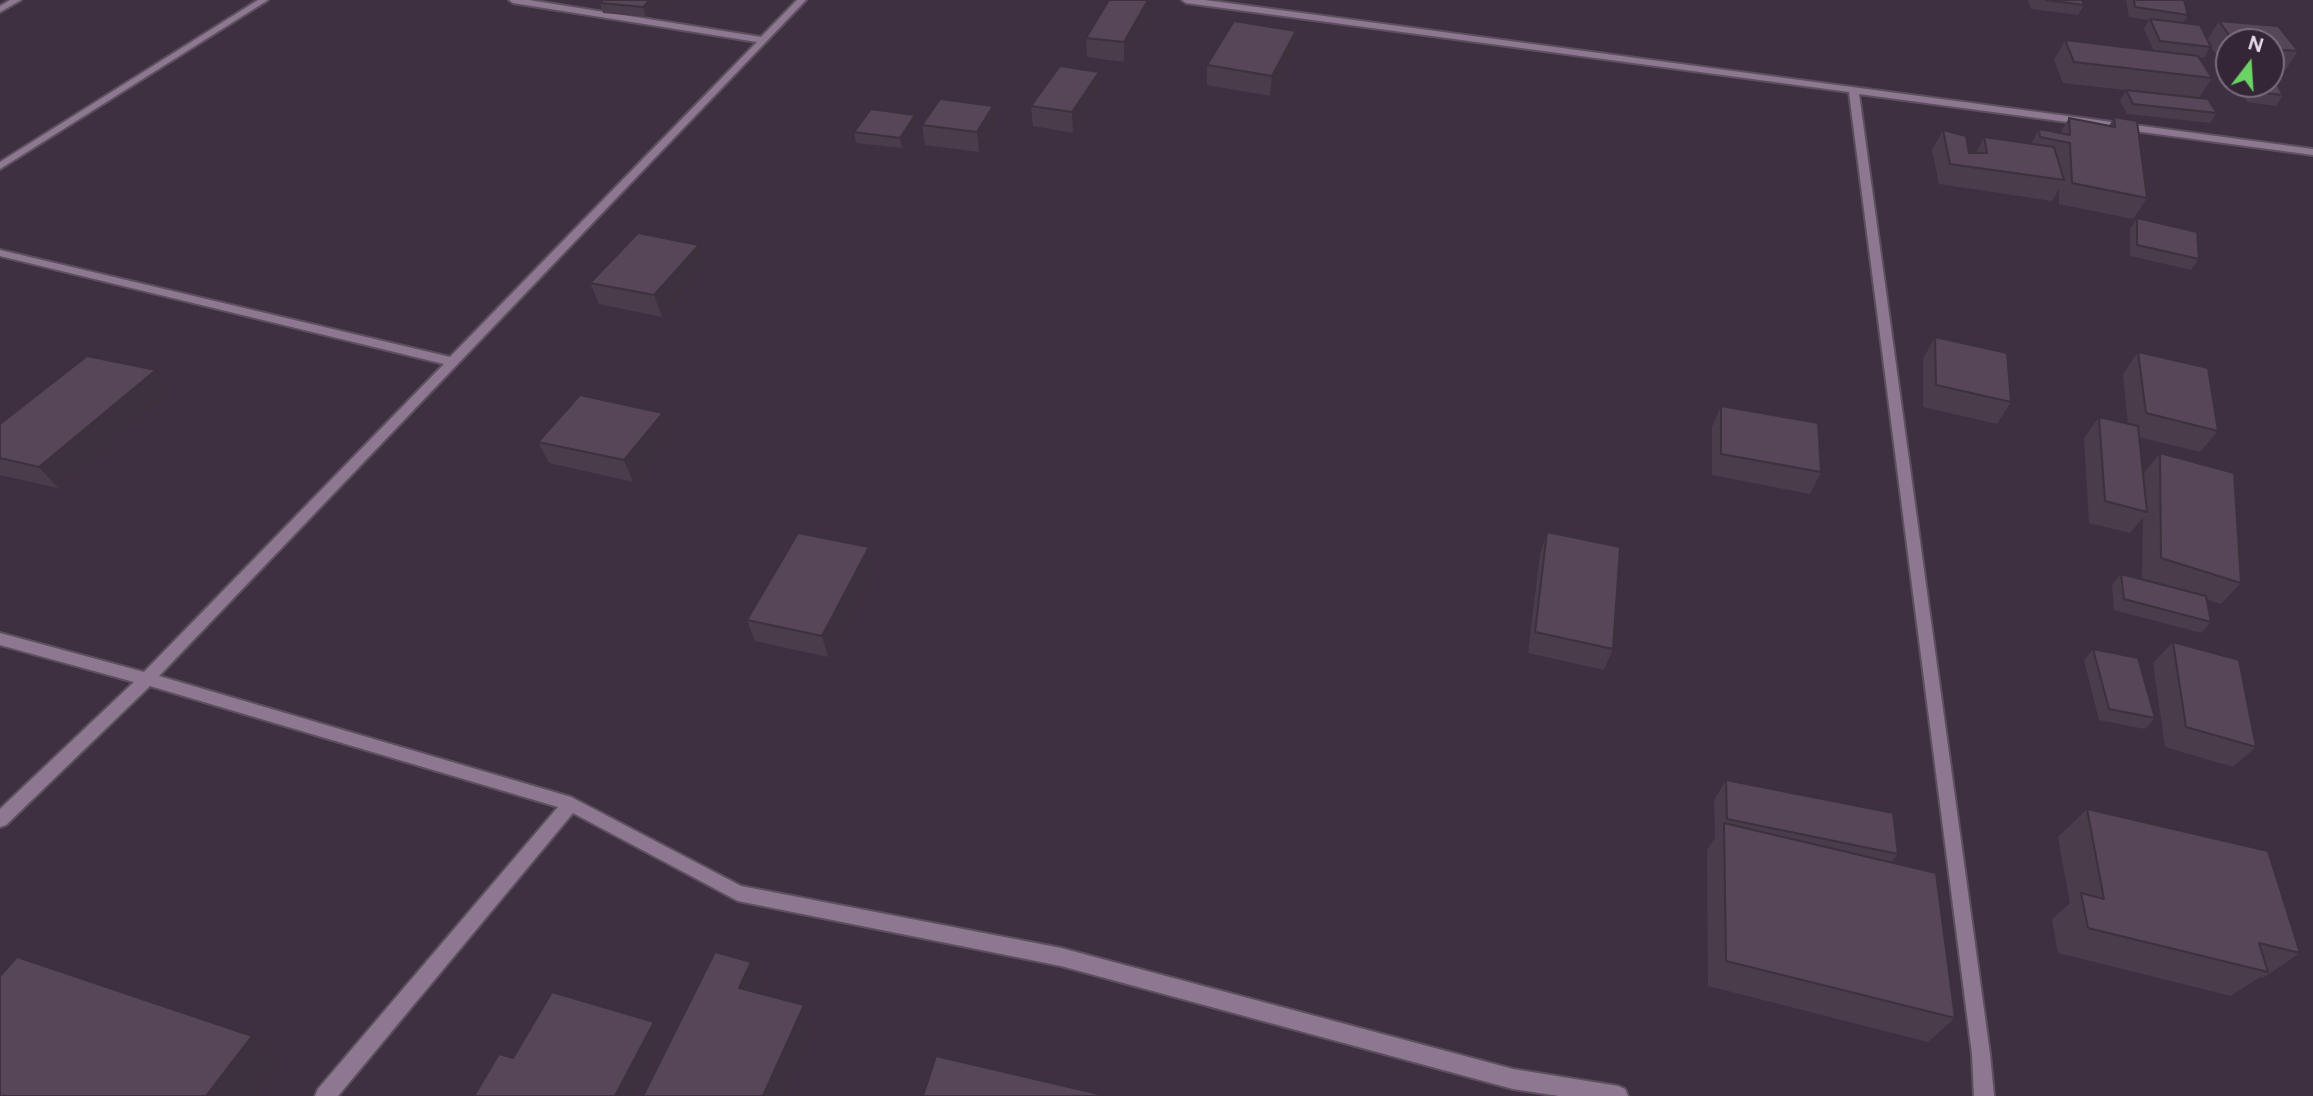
<!DOCTYPE html>
<html>
<head>
<meta charset="utf-8">
<style>
	body { margin:0 }
	#map { position:relative; width:2313px; height:1096px; overflow:hidden; background:#3e3040; font-family:Figtree,sans-serif }
	canvas { display:block }
	.north { position:absolute; left:2215px; top:28px; width:70px; height:70px; box-sizing:border-box; background:#342636; border:2px solid #7a6e7c; border-radius:50%; rotate:17deg; font-size:19px; font-weight:700; line-height:28px; text-align:center; color:#e4dbe5 }
	.north::after { content:''; display:block; margin:auto; width:24px; height:32px; background:#6ad364; clip-path:polygon(50% 0,100% 100%,50% 72%,0 100%) }
</style>
</head>
<body>
<div id="map">
<canvas width="2313" height="1096"></canvas>
<div class="north">N</div>
</div>
<script>
const c = document.querySelector('canvas').getContext('2d');
c.lineJoin = 'round';
const poly = rows => new Path2D(rows.map(r => 'M' + r).join(''));
function strokePath(path, color, width, dash) { c.strokeStyle = color; c.lineWidth = width; c.lineCap = dash ? 'butt' : 'round'; c.setLineDash(dash || []); c.stroke(path); }
function fill(path, color) { c.fillStyle = color; c.fill(path, 'evenodd'); }
const street = poly([
	[10,0,21,0,0,12,0,6,10,0],
	[258,0,268,0,0,169,0,162,258,0],
	[509,0,529,0,761,37,797,0,806,0,159,676,571,797,741,886,1061,948,1513,1069,1618,1086,1625,1089,1628,1096,1559,1096,1513,1089,1061,966,738,901,573,813,338,1096,315,1096,318,1089,558,807,150,686,6,825,0,827,0,809,134,682,0,645,0,633,144,672,444,364,0,256,0,250,450,357,757,42,513,3,509,0],
	[1182,0,1205,0,2313,149,2313,155,1859,94,1990,1054,1994,1096,1974,1096,1972,1054,1849,92,1186,3,1182,0]
]);
strokePath(street, '#5c4f5e', 4);
fill(street, '#8e7891');
fill(poly([
	[664,0,646,17,603,13,600,3],
	[1109,0,1153,0,1153,12,1124,62,1087,57,1086,38],
	[2028,0,2082,0,2084,5,2078,15,2031,9],
	[2126,0,2184,0,2188,15,2183,23,2207,40,2219,21,2298,51,2285,71,2271,70,2271,42,2229,42,2229,66,2224,66,2210,46,2204,58,2199,57,2212,78,2199,98,2217,113,2210,123,2127,114,2120,101,2126,90,2133,91,2063,83,2054,60,2065,40,2154,51,2144,29,2149,20,2129,17],
	[1296,31,1294,51,1270,96,1207,85,1207,65],
	[1099,72,1100,92,1073,133,1033,126,1031,106],
	[2237,84,2271,84,2283,95,2276,106,2247,102],
	[993,106,995,126,979,152,925,145,922,125],
	[2114,117,2147,198,2133,219,2059,204,2059,189,2052,201,1939,184,1932,150,1943,130,1969,153,1976,153,1984,137,2031,144,2039,129,2060,133,2069,118,2109,126],
	[917,125,902,148,856,143,854,132],
	[2137,218,2199,259,2191,270,2130,256,2130,229],
	[706,266,662,317,599,304,590,283],
	[1935,337,2011,402,1997,424,1923,407,1923,359],
	[2138,352,2218,431,2200,452,2139,437,2143,474,2160,453,2241,583,2221,604,2206,599,2211,622,2201,633,2114,610,2112,585,2121,574,2142,579,2143,518,2130,533,2089,523,2084,438,2099,417,2128,424,2123,374],
	[172,392,58,488,0,475,0,424],
	[1721,406,1821,472,1810,494,1712,475,1712,427],
	[671,434,633,482,549,463,538,442],
	[1547,532,1613,649,1604,670,1528,653,1540,554],
	[875,569,828,657,755,641,747,620],
	[2173,642,2256,747,2233,767,2165,747,2153,663],
	[2093,649,2155,718,2145,729,2099,720,2084,660],
	[1726,780,1898,854,1891,862,1955,1018,1928,1042,1708,986,1707,850,1715,838,1714,800],
	[2087,809,2300,953,2263,978,2260,977,2231,996,2058,953,2052,919,2070,903,2058,837]
]), '#4a3c4b');
fill(poly([
	[650,0,664,0,646,17,643,7],
	[1148,0,1153,0,1153,12,1124,62,1124,42],
	[1296,31,1294,51,1270,96,1272,76],
	[1099,72,1100,92,1073,133,1072,112],
	[993,106,995,126,979,152,977,132],
	[915,115,917,125,902,148,900,138],
	[699,245,706,266,662,317,654,295],
	[156,370,172,392,58,488,39,467],
	[663,413,671,434,633,482,624,460],
	[869,547,875,569,828,657,822,636],
	[751,962,765,987,753,1012,739,988],
	[804,1005,816,1028,786,1096,763,1096],
	[654,1022,666,1039,636,1096,615,1096],
	[252,1036,282,1059,255,1096,206,1096]
]), '#3c313d');
const building = poly([
	[603,0,650,0,643,7,600,3,603,0],
	[1109,0,1148,0,1124,42,1086,38,1109,0],
	[2046,0,2082,0,2084,5,2046,0],
	[2134,0,2184,0,2188,15,2135,7,2134,0],
	[2150,19,2200,25,2211,47,2160,41,2150,19],
	[1234,21,1296,31,1272,76,1207,65,1234,21],
	[2219,21,2278,26,2298,51,2271,49,2271,42,2234,42,2219,21],
	[2065,40,2198,56,2212,78,2074,62,2065,40],
	[1060,66,1099,72,1072,112,1031,106,1060,66],
	[2271,75,2272,75,2283,95,2254,92,2250,84,2271,84,2271,75],
	[2126,90,2208,99,2217,113,2133,104,2126,90],
	[940,99,993,106,977,132,922,125,940,99],
	[871,109,915,115,900,138,854,132,871,109],
	[2114,117,2137,121,2147,198,2072,183,2070,143,2040,137,2039,129,2070,135,2069,118,2115,127,2114,117],
	[1943,130,1966,136,1969,153,1987,153,1984,137,2054,147,2064,180,1950,164,1943,130],
	[2137,218,2197,232,2199,259,2137,245,2137,218],
	[638,233,699,245,654,295,590,283,638,233],
	[1935,337,2007,353,2011,402,1936,385,1935,337],
	[2138,352,2208,368,2218,431,2146,413,2138,352],
	[87,356,156,370,39,467,0,458,0,424,87,356],
	[580,395,663,413,624,460,538,442,580,395],
	[1721,406,1818,423,1821,472,1721,454,1721,406],
	[2099,417,2138,426,2147,512,2105,501,2099,417],
	[2160,453,2234,473,2241,583,2161,558,2160,453],
	[1547,532,1620,547,1613,649,1535,632,1547,532],
	[798,533,869,547,822,636,747,620,798,533],
	[2121,574,2206,596,2211,622,2124,599,2121,574],
	[2173,642,2239,660,2256,747,2186,727,2173,642],
	[2093,649,2138,658,2155,718,2109,709,2093,649],
	[1726,780,1893,813,1898,854,1727,819,1726,780],
	[2087,809,2268,851,2300,953,2259,943,2268,972,2088,928,2081,893,2104,899,2087,809],
	[1724,823,1936,873,1955,1018,1726,961,1724,823],
	[715,952,751,962,739,988,804,1005,763,1096,643,1096,715,952],
	[17,957,252,1036,206,1096,0,1096,0,976,17,957],
	[552,992,654,1022,615,1096,474,1096,499,1054,513,1058,552,992],
	[936,1056,1103,1095,1102,1096,923,1096,936,1056]
]);
fill(building, '#564657');
strokePath(building, '#3c313d', 2);
</script>
</body>
</html>
